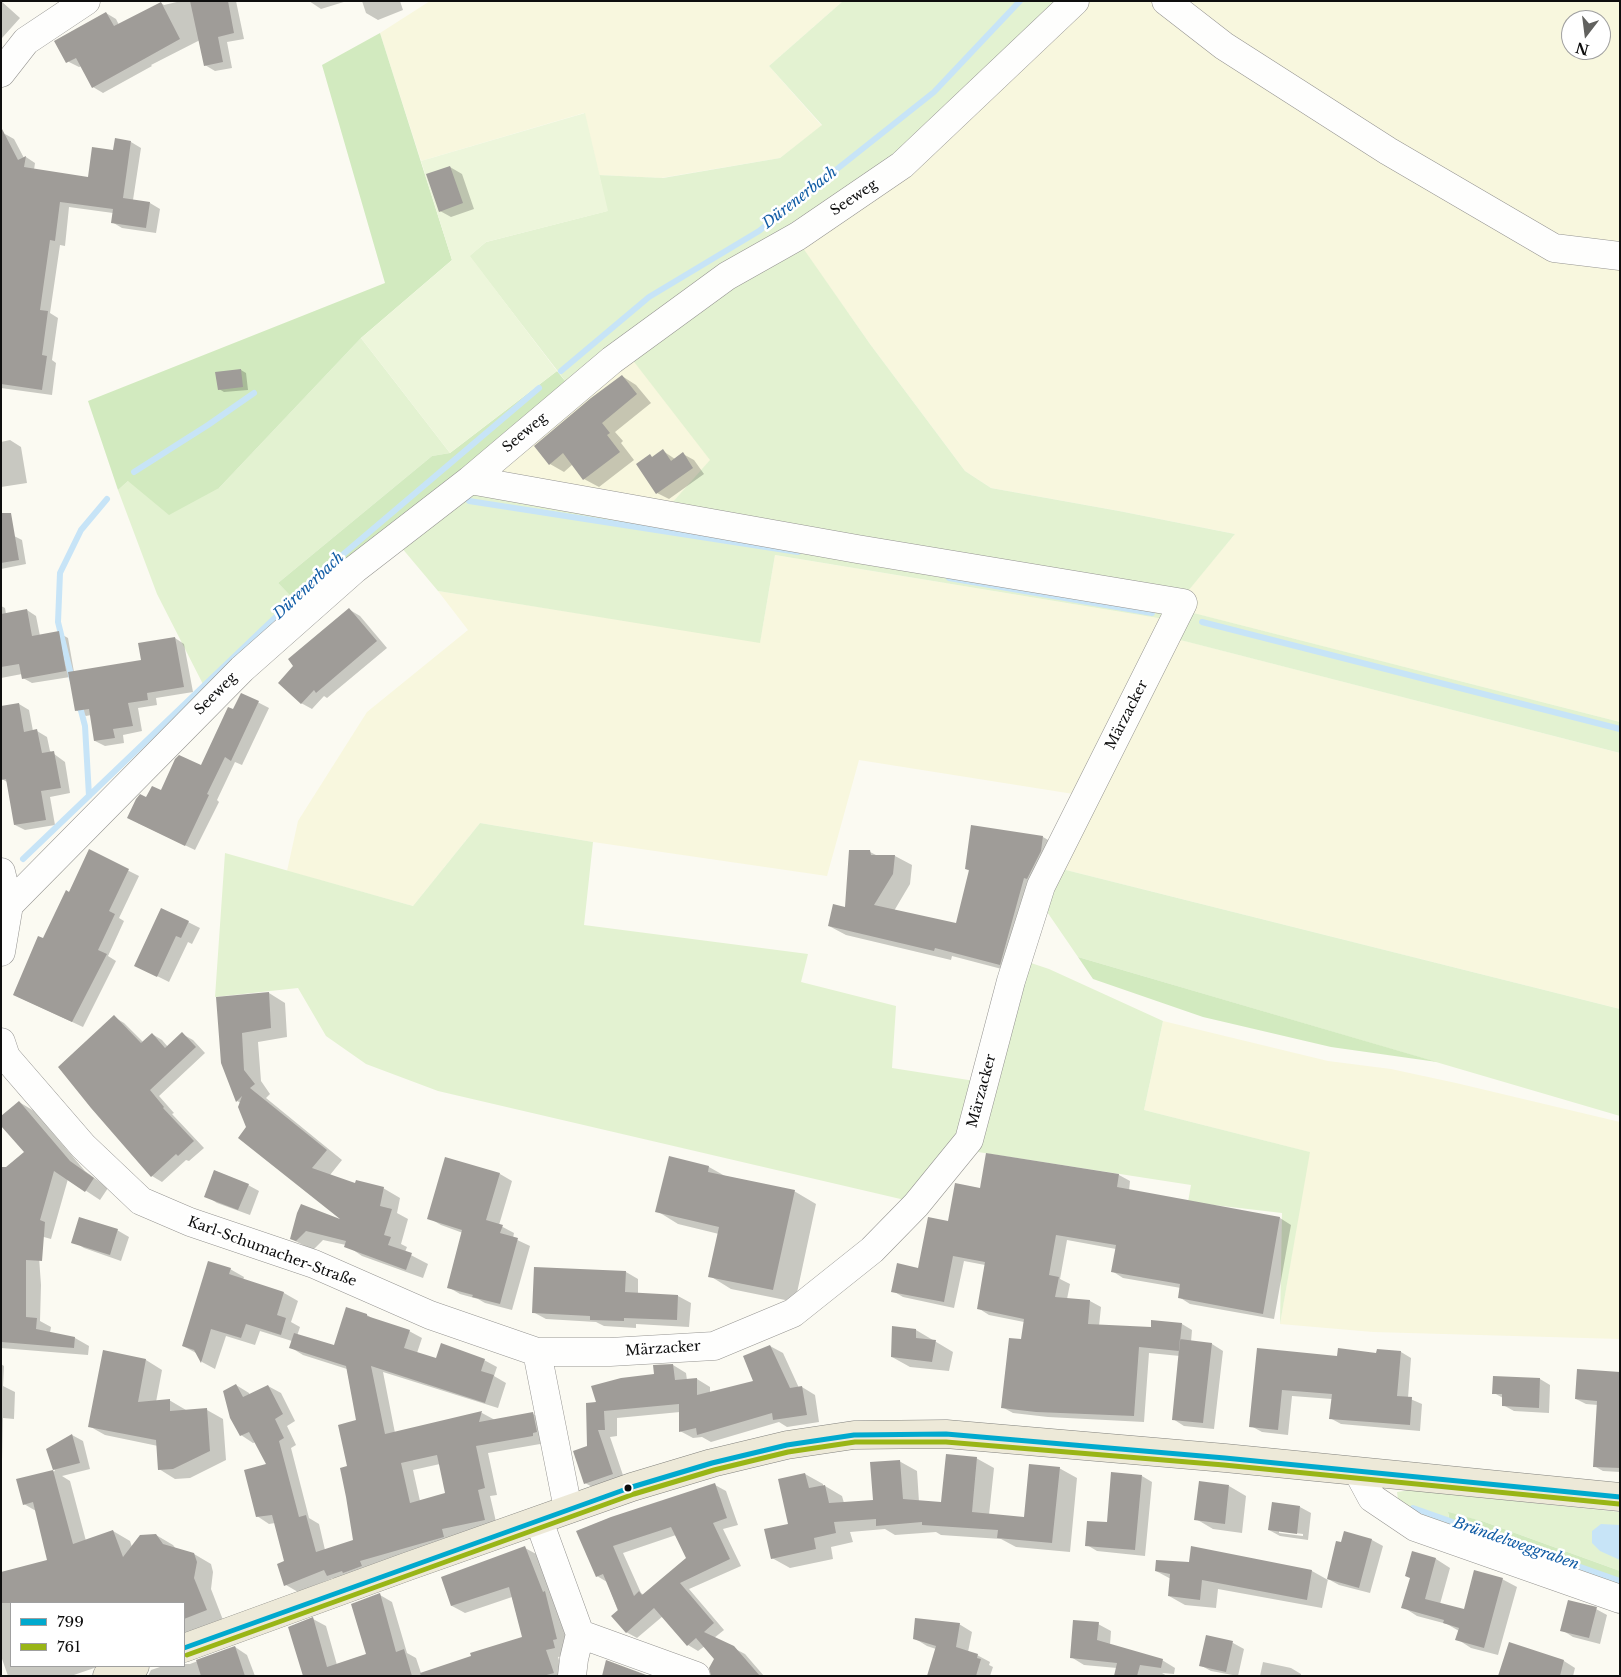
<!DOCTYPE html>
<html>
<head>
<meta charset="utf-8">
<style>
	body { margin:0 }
	#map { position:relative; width:1621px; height:1677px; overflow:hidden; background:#fbfaf2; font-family:"Libre Baskerville",serif }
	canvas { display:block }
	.frame { position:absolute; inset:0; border:2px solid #0e0e0e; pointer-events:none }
	.legend { position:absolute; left:10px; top:1602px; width:175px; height:65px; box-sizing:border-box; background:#fff; border:1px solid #9f9f9f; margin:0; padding:6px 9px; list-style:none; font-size:15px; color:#0e0e0e }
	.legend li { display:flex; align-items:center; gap:10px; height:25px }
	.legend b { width:25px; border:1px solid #9f9f9f }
	.north { position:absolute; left:1561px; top:10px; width:50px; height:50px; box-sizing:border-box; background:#fff; border:1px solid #9f9f9f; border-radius:50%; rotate:195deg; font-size:14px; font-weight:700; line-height:20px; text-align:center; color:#0e0e0e }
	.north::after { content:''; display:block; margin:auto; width:18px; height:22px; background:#61615e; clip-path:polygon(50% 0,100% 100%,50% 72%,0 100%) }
</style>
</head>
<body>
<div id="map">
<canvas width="1621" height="1677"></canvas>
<div class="frame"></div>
<ul class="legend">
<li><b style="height:6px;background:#00a9ce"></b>799</li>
<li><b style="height:6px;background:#99b516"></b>761</li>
</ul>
<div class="north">N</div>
</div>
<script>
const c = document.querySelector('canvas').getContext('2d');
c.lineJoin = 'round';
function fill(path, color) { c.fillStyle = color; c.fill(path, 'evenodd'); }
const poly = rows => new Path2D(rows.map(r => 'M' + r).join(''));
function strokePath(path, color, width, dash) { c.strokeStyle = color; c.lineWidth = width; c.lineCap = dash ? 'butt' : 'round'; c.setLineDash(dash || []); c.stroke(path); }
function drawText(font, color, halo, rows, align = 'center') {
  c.font = font + ' "Libre Baskerville",serif'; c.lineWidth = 5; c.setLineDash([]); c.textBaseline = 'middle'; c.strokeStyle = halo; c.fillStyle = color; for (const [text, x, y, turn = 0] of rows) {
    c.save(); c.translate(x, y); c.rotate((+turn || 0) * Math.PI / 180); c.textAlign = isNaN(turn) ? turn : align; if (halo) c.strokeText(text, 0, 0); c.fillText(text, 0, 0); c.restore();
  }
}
fill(poly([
	[430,1,843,1,769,66,822,126,780,158,661,178,599,175,584,113,421,161,380,33],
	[1084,1,1620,1,1620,722,1173,608,1235,534,1119,511,991,488,965,471,870,344,788,228],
	[1571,20,1601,20,1601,50,1571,50],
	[621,344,711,460,656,521,475,486],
	[775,555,1164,619,1158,634,1620,753,1620,1009,1058,868,1086,796,859,760,827,876,593,842,480,823,413,906,287,871,298,821,367,712,468,630,438,591,760,642],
	[1163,1021,1328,1061,1391,1069,1456,1083,1620,1122,1620,1339,1373,1332,1280,1324,1309,1152,1144,1110]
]), '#f8f7de');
fill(poly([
	[843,1,1084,1,889,160,789,228,870,344,965,471,991,488,1119,511,1235,534,1174,608,1620,722,1620,753,1157,634,1164,619,775,555,760,643,438,591,401,547,475,486,656,521,710,460,621,345,570,387,469,256,486,242,607,211,599,175,663,178,780,158,822,125,769,66],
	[361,338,450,453,432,456,278,583,310,616,208,694,157,594,118,490,128,481,219,488],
	[480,823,593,842,584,925,808,954,801,982,896,1006,892,1068,994,1084,1025,961,1049,969,1163,1021,1144,1110,1310,1152,1280,1324,1282,1213,1188,1202,1191,1185,965,1150,922,1204,438,1091,366,1064,326,1036,298,988,215,997,225,853,413,906],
	[1058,868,1620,1009,1620,1116,1078,957,1041,903],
	[1410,1490,1620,1512,1620,1571,1482,1521,1448,1513,1451,1528,1399,1507,1397,1492]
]), '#e3f2d1');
fill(poly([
	[380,33,452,260,361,338,219,488,169,515,128,481,118,490,88,401,385,283,322,65],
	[557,371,570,387,310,616,278,583,432,456,450,453],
	[1078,957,1437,1062,1331,1047,1203,1017,1093,979],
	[1448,1512,1482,1521,1620,1571,1620,1591,1451,1528]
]), '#d2eabf');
fill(poly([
	[585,113,608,211,486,242,470,256,557,371,450,453,361,338,452,260,421,161]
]), '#edf6db');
fill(poly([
	[1601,1524,1620,1525,1620,1560,1600,1551,1592,1543,1592,1531]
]), '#c7e4f7');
fill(poly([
	[1,1,20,18,2,38,1,37],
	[181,1,236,1,244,39,227,42,232,68,215,71,205,65,200,40,151,65,152,66,103,93,93,87,82,66,79,67,69,62,57,41,106,13,116,19,119,25,161,3,164,5],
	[309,1,347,1,321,9],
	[362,1,400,1,403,10,378,20,366,13],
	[5,134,14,139,24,158,26,157,35,163,34,170,89,178,114,152,131,142,141,148,133,200,150,203,160,209,156,233,122,228,112,222,113,213,69,207,65,246,60,245,50,313,58,318,52,360,56,363,52,395,1,388,1,161],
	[450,167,462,174,474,209,451,217,440,211],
	[241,370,246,373,248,390,224,392,219,389],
	[622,376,636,385,651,403,615,432,623,441,621,443,634,460,599,487,584,479,573,464,564,472,550,464],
	[10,440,21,447,27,483,1,487,1,442],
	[663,451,675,459,683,454,694,460,704,474,669,499,657,493,653,458],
	[14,536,22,540,26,564,1,569,1,538],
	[1,606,5,608,6,614,27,610,36,616,40,636,59,633,68,638,74,672,143,661,175,638,184,644,193,692,156,698,157,705,138,708,142,731,123,735,124,743,105,746,95,741,91,715,86,716,76,710,70,677,32,683,23,678,22,674,1,678],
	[350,610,360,616,387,648,327,698,324,696,312,709,301,703],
	[242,694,269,708,242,765,235,762,217,800,219,802,195,850,138,823,147,799,201,767,234,711],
	[19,704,29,710,33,731,37,731,47,737,50,751,65,762,70,793,50,797,55,825,25,830,15,825,7,782,2,779],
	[1043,837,1060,847,1017,973,952,956,951,960,846,935,829,926,846,908,870,852,878,856,895,856,912,865,910,884,894,911,957,924,970,871,966,869],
	[89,851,139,876,119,918,124,921,108,956,116,961,83,1027,14,995,69,893],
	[188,922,200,928,192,944,188,942,169,982,135,965],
	[269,993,285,1003,287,1037,258,1042,261,1081,270,1094,266,1098,342,1160,330,1175,355,1184,383,1188,400,1198,397,1213,408,1219,401,1244,407,1247,405,1252,428,1264,423,1278,362,1256,346,1245,323,1240,313,1250,291,1239,298,1213,345,1222,248,1127,241,1103,237,1101,222,1063,218,998],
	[114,1017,124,1023,143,1042,152,1034,162,1040,168,1047,182,1034,193,1040,205,1053,159,1096,174,1113,172,1114,204,1148,189,1161,186,1160,162,1182,152,1176],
	[19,1102,34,1111,85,1171,108,1188,100,1200,68,1179,51,1239,1,1225,5,1169,25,1152],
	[987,1154,1119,1175,1130,1181,1129,1191,1280,1218,1291,1225,1274,1319,1190,1304,1179,1297,1181,1288,1123,1278,1112,1271,1116,1249,1067,1240,1060,1279,1070,1284,1067,1299,1090,1301,1101,1307,1099,1326,1152,1329,1182,1324,1192,1330,1191,1342,1212,1344,1223,1351,1214,1429,1184,1426,1173,1419,1180,1356,1149,1353,1144,1422,1048,1417,1013,1413,1002,1407,1022,1340,1024,1322,989,1315,978,1308,985,1265,964,1261,954,1308,903,1297,893,1291,919,1269,949,1222,981,1189],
	[670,1158,709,1167,725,1176,794,1191,816,1204,795,1302,731,1289,710,1276,719,1234,678,1224,657,1211],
	[446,1159,500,1174,512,1181,499,1225,514,1233,513,1238,530,1246,512,1310,485,1303,478,1299,460,1294,448,1287,463,1233,441,1225,429,1218],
	[248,1185,259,1191,250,1215,217,1203,206,1196],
	[117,1230,129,1237,121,1261,84,1248,73,1241],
	[1,1248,39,1257,41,1285,40,1321,51,1327,50,1333,75,1338,89,1346,88,1355,1,1348],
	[230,1269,244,1277,243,1280,284,1293,298,1301,291,1322,300,1327,297,1336,335,1347,367,1315,375,1320,409,1331,422,1338,417,1353,437,1359,484,1360,497,1367,494,1376,506,1383,498,1408,383,1372,395,1433,482,1413,495,1420,533,1414,545,1421,546,1443,488,1453,497,1495,490,1496,497,1526,340,1583,333,1578,298,1592,286,1585,286,1562,275,1523,269,1524,257,1516,267,1465,256,1442,253,1443,241,1435,236,1385,249,1393,250,1395,268,1386,281,1393,295,1421,287,1426,296,1445,291,1448,309,1518,319,1524,325,1550,355,1540,349,1467,357,1421,347,1369,303,1355,290,1347,292,1341,260,1331,255,1345,226,1336,215,1369,202,1362,198,1354,183,1346],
	[440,1464,447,1494,420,1501,413,1470],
	[626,1272,638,1279,638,1294,678,1296,691,1303,689,1327,636,1324,636,1328,604,1326,596,1322,546,1319,533,1312],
	[916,1330,953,1352,949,1371,910,1367,892,1357],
	[770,1346,783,1353,799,1388,802,1387,815,1395,819,1422,787,1427,779,1422,711,1442,702,1437,693,1438,680,1431,680,1412,617,1418,617,1436,610,1437,625,1481,598,1490,585,1483,589,1447,597,1403,673,1365,686,1373,687,1380,697,1379,710,1387,710,1393,755,1382],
	[1258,1350,1338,1357,1401,1352,1411,1358,1408,1398,1422,1404,1420,1431,1341,1424,1330,1418,1332,1399,1292,1396,1288,1435,1262,1432,1251,1426],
	[104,1352,146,1360,162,1370,156,1402,169,1400,186,1410,207,1410,223,1419,226,1460,190,1478,175,1479,159,1469,158,1446,105,1435,89,1426],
	[1,1364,4,1366,3,1386,15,1392,14,1419,3,1418,2,1461],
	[1620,1373,1620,1472,1603,1471,1594,1466,1598,1405,1586,1404,1576,1399],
	[1494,1378,1540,1379,1550,1385,1549,1413,1514,1411,1503,1405,1503,1398,1494,1393],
	[72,1435,83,1441,90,1469,62,1476,70,1481,86,1541,113,1531,130,1541,132,1547,156,1535,173,1545,176,1549,194,1554,211,1564,213,1572,211,1589,223,1620,184,1635,184,1603,11,1603,11,1666,100,1666,71,1676,8,1676,1,1656,1,1573,48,1561,36,1511,24,1504,18,1480,55,1471,48,1449],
	[976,1458,994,1468,989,1515,1025,1518,1059,1468,1077,1478,1070,1552,1016,1547,1001,1539,941,1535,936,1532,895,1535,885,1529,850,1532,853,1542,831,1547,833,1559,790,1568,772,1558,789,1525,779,1480,805,1474,823,1484,823,1487,825,1486,842,1496,844,1503,874,1501,899,1461,917,1471,919,1502,942,1503],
	[1142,1476,1152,1482,1145,1556,1097,1551,1087,1545,1108,1523],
	[715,1485,726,1491,738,1525,723,1529,741,1566,689,1589,724,1630,714,1638,745,1654,764,1676,743,1676,715,1659,705,1646,698,1651,688,1645,663,1616,637,1638,626,1632,607,1582,597,1576,578,1532],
	[676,1535,687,1558,644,1595,641,1593,623,1553],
	[1229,1486,1246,1496,1242,1533,1213,1529,1196,1519],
	[1273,1503,1300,1507,1311,1513,1308,1540,1280,1536,1269,1530],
	[1279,1531,1303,1534,1303,1536,1279,1533],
	[1372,1540,1383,1546,1370,1593,1339,1585,1328,1579,1322,1608,1218,1589,1216,1608,1185,1605,1169,1596,1171,1579,1156,1571,1190,1564,1192,1548,1312,1571,1328,1580,1337,1543],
	[525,1548,538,1555,555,1599,569,1646,567,1655,558,1657,564,1676,426,1676,523,1638,512,1597,465,1613,452,1606,442,1578],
	[1413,1553,1436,1559,1450,1568,1440,1604,1465,1610,1502,1579,1517,1587,1498,1655,1471,1648,1457,1639,1459,1631,1447,1624,1417,1616,1403,1607,1411,1578],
	[380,1595,392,1602,407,1653,416,1658,422,1676,304,1676,313,1619,326,1626,337,1665,367,1655],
	[1596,1609,1607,1615,1600,1644,1573,1637,1562,1630],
	[959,1624,972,1632,968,1652,977,1655,990,1662,989,1665,993,1667,990,1676,930,1676,936,1649,927,1646,914,1638],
	[1098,1624,1111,1631,1110,1645,1162,1660,1175,1668,1174,1674,1162,1673,1167,1676,1115,1676,1117,1668,1084,1665,1071,1657],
	[1207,1637,1233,1643,1244,1649,1238,1676,1211,1671,1200,1665],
	[1510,1644,1564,1661,1575,1668,1573,1676,1502,1676],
	[235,1647,247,1655,255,1676,148,1676,151,1670,163,1666,184,1666,184,1664,190,1664],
	[1263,1662,1291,1668,1301,1674,1301,1676,1260,1676]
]), '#0003');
strokePath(poly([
	[561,371,649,297,759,231,934,92,1020,1],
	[134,472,208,425,254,393],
	[469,501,798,552],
	[949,578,1152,613],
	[1202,622,1620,729],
	[72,679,58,622,60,573,81,530,107,499],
	[79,703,85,726,89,796],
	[23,859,327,568,539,388],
	[1413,1508,1620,1581]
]), '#c7e4f7', 6);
fill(poly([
	[190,1,228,1,234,33,218,37,223,62,204,66],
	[161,2,180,39,92,88,76,58,66,63,54,41,106,12,114,26],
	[1,127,18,160,26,156,24,167,88,177,92,147,113,150,115,138,131,141,123,198,150,202,146,228,111,223,113,209,60,202,55,241,50,240,40,310,48,311,42,355,47,356,42,390,1,384],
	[450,166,463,203,439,212,426,174],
	[241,369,243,387,218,390,215,372],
	[622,375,637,394,602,423,610,433,607,435,620,452,583,480,563,453,549,465,534,446,591,398],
	[663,449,671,461,683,452,693,468,656,494,636,464,650,454,652,457],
	[1,513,11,513,19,560,1,563],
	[349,608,377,641,316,693,314,690,301,704,278,683,293,666,288,659],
	[27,609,32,636,59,631,66,671,22,679,19,664,1,667,1,614],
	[175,637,184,687,147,693,148,700,128,703,133,726,113,729,115,738,94,741,89,709,75,711,68,672,141,660,138,643],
	[241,693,259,701,231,761,225,757,207,794,209,795,185,846,127,818,136,799,140,794,146,797,152,786,161,790,175,759,179,755,201,765,228,707,233,709],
	[19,703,24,732,37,729,42,753,54,751,61,788,41,791,46,820,14,825,6,779,1,780,1,706],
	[971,825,1043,836,1041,851,1027,879,1024,878,1000,965,935,948,934,951,828,926,833,904,845,907,849,850,870,850,871,855,895,855,893,874,874,905,956,923,969,870,965,869],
	[89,849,129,869,109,911,115,914,98,950,107,954,72,1022,13,995,38,936,43,938,66,890,69,892],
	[161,908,189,921,181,938,176,936,157,977,134,966],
	[269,992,271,1028,242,1033,244,1070,255,1084,250,1088,327,1150,312,1168,355,1183,356,1180,384,1187,380,1206,392,1209,384,1235,391,1237,388,1245,412,1253,406,1270,344,1247,346,1241,306,1231,296,1241,290,1239,297,1213,301,1204,340,1219,238,1138,246,1127,238,1107,242,1096,236,1102,221,1063,216,997],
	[114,1015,141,1043,152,1033,165,1048,182,1032,196,1047,150,1090,164,1107,163,1108,194,1141,178,1156,176,1154,151,1177,91,1108,58,1067],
	[19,1101,70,1161,94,1178,85,1192,54,1171,40,1220,45,1222,42,1261,26,1260,26,1317,37,1318,36,1329,75,1337,74,1348,1,1342,1,1167,6,1167,24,1152,1,1126,1,1116],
	[986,1153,1119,1174,1117,1187,1280,1217,1263,1314,1178,1298,1180,1284,1111,1272,1116,1245,1056,1235,1049,1275,1059,1277,1055,1297,1090,1300,1088,1324,1151,1327,1151,1320,1182,1323,1179,1351,1139,1347,1134,1416,1036,1412,1001,1408,1009,1338,1021,1339,1024,1319,977,1309,985,1262,953,1256,944,1302,891,1292,897,1263,918,1268,928,1217,948,1221,955,1183,980,1188],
	[669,1156,709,1166,708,1172,795,1190,773,1290,708,1277,719,1227,655,1212],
	[445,1157,500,1173,486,1220,503,1225,500,1233,518,1238,500,1304,472,1297,473,1295,447,1288,462,1230,427,1219],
	[214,1170,249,1184,238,1210,204,1197],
	[79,1217,118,1229,110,1255,71,1243],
	[208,1261,231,1268,229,1274,284,1292,277,1315,286,1318,281,1335,246,1324,241,1338,211,1329,201,1363,194,1350,182,1346],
	[534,1267,626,1271,625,1292,678,1295,677,1320,624,1318,624,1321,590,1320,590,1316,532,1313],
	[346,1307,367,1314,367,1316,410,1330,404,1348,436,1358,441,1343,485,1359,481,1371,494,1375,485,1403,371,1366,385,1434,482,1411,479,1422,533,1412,537,1432,533,1433,533,1436,476,1446,485,1488,478,1490,485,1520,442,1529,444,1537,360,1561,362,1566,343,1573,342,1571,327,1576,324,1570,284,1586,277,1564,284,1561,272,1515,256,1517,244,1470,266,1464,249,1432,240,1436,230,1418,223,1391,236,1384,243,1397,268,1385,283,1414,275,1419,284,1438,279,1441,299,1517,306,1515,316,1552,353,1540,346,1497,340,1468,347,1466,338,1425,356,1420,346,1366,289,1348,294,1333,334,1345],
	[437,1455,445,1493,410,1503,401,1463],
	[892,1326,916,1329,916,1338,936,1340,932,1362,891,1357],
	[1180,1339,1212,1343,1203,1423,1172,1420],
	[770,1345,790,1388,802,1386,807,1415,773,1420,772,1413,697,1435,696,1428,679,1432,679,1404,604,1411,605,1430,598,1430,613,1474,584,1484,573,1451,587,1446,586,1403,596,1402,591,1386,621,1378,654,1374,653,1365,673,1364,675,1380,697,1378,697,1395,753,1381,743,1356],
	[1257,1348,1337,1356,1338,1348,1376,1353,1377,1349,1401,1351,1397,1396,1412,1397,1410,1425,1329,1419,1332,1394,1282,1390,1278,1430,1249,1427],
	[103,1350,146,1359,138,1402,170,1399,170,1411,207,1408,210,1451,173,1469,158,1470,156,1440,88,1427],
	[1577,1369,1620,1372,1620,1468,1593,1467,1597,1401,1575,1399],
	[1493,1376,1540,1378,1539,1408,1502,1406,1502,1394,1492,1394],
	[72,1434,80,1463,53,1470,46,1449],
	[946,1454,977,1457,972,1512,1024,1517,1029,1464,1060,1467,1052,1543,997,1538,998,1530,922,1525,922,1522,876,1526,876,1519,834,1522,836,1533,814,1538,816,1549,771,1559,764,1529,788,1524,778,1479,805,1473,809,1488,825,1485,829,1503,873,1500,870,1462,900,1460,903,1499,941,1502],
	[53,1470,73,1544,113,1530,123,1557,140,1535,156,1534,163,1544,194,1553,197,1562,194,1578,207,1610,184,1619,184,1603,1,1603,1,1572,47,1560,33,1502,23,1505,16,1479],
	[1111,1472,1142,1475,1135,1550,1085,1546,1087,1521,1107,1522],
	[1199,1481,1229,1485,1225,1524,1194,1520],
	[715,1483,727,1518,713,1523,730,1559,680,1583,714,1623,704,1632,734,1646,760,1676,711,1676,709,1668,714,1659,696,1638,687,1646,654,1608,626,1633,611,1616,618,1610,603,1574,596,1577,576,1531,611,1517],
	[671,1527,686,1558,642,1595,639,1591,634,1596,613,1546],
	[1272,1502,1300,1506,1297,1534,1268,1530],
	[1344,1531,1372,1539,1359,1588,1327,1579,1336,1541,1341,1542],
	[525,1546,543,1592,545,1591,557,1639,553,1640,555,1648,546,1650,554,1673,543,1676,421,1676,420,1673,471,1656,470,1653,522,1637,509,1587,451,1606,441,1577],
	[1191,1546,1312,1570,1307,1600,1202,1580,1200,1600,1168,1596,1170,1574,1155,1571,1156,1560,1189,1562],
	[1412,1551,1436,1558,1425,1599,1464,1609,1474,1570,1503,1578,1484,1648,1455,1640,1459,1628,1443,1623,1444,1620,1401,1608,1410,1578,1405,1576],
	[380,1593,396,1652,404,1649,412,1676,303,1676,288,1627,313,1617,327,1667,366,1654,351,1604],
	[1568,1600,1597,1607,1589,1638,1560,1631],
	[915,1618,960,1623,956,1647,978,1654,977,1658,981,1659,976,1676,927,1676,936,1646,913,1639],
	[1073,1620,1099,1622,1097,1640,1163,1659,1161,1668,1140,1665,1137,1676,1114,1676,1117,1663,1070,1658],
	[1206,1635,1233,1641,1226,1672,1199,1666],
	[1509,1642,1564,1660,1560,1676,1498,1676],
	[235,1646,245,1676,201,1676,196,1660],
	[606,1660,649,1676,602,1676]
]), '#9f9c98');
const minor = poly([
	[1166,1,1224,46,1388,151,1554,248,1620,256],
	[1,73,26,41,86,1],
	[1,872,9,905,1,952],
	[9,905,242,669,355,569,470,480,612,360,727,276,798,236,902,165,1075,1],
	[1,1042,6,1057,83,1146,141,1201,190,1222,314,1264,430,1315,537,1352,610,1352,714,1346,793,1313,872,1250,916,1205,969,1140,1011,981,1041,886,1183,603,857,549,470,480],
	[537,1352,568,1509],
	[1358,1472,1372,1498,1415,1527,1620,1599],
	[539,1521,580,1634,574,1659,572,1676],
	[580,1634,696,1676]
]);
const major = poly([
	[184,1648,406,1567,632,1487,712,1463,787,1445,854,1435,946,1434,1225,1458,1620,1497],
	[107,1676,135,1666]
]);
strokePath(minor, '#959491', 29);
strokePath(major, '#82827e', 29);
strokePath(minor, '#fefefd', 28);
strokePath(major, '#ede9d8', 28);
strokePath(poly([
	[184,1648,632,1487,712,1463,787,1445,854,1435,946,1434,1225,1458,1620,1497]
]), '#00a9ce', 5);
strokePath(poly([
	[187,1655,634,1494,714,1470,788,1452,855,1442,946,1442,1224,1465,1619,1504]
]), '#99b516', 5);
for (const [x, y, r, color] of [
	[628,1488,4.5,"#0e0e0e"]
]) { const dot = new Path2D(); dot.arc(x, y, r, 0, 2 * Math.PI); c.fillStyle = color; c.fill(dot); strokePath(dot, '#fff', 2); }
drawText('14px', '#0e0e0e', '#fff', [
	["Seeweg",854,198,-34],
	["Seeweg",525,433,-40],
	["Seeweg",216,694,-45],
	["Märzacker",1127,715,-63],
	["Märzacker",982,1091,-75],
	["Karl-Schumacher-Straße",272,1252,20],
	["Märzacker",663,1349,-4]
]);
drawText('italic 15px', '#115ca5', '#fff', [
	["Dürenerbach",800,198,-38],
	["Dürenerbach",309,586,-43],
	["Bründelweggraben",1516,1544,19]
]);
</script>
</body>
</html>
